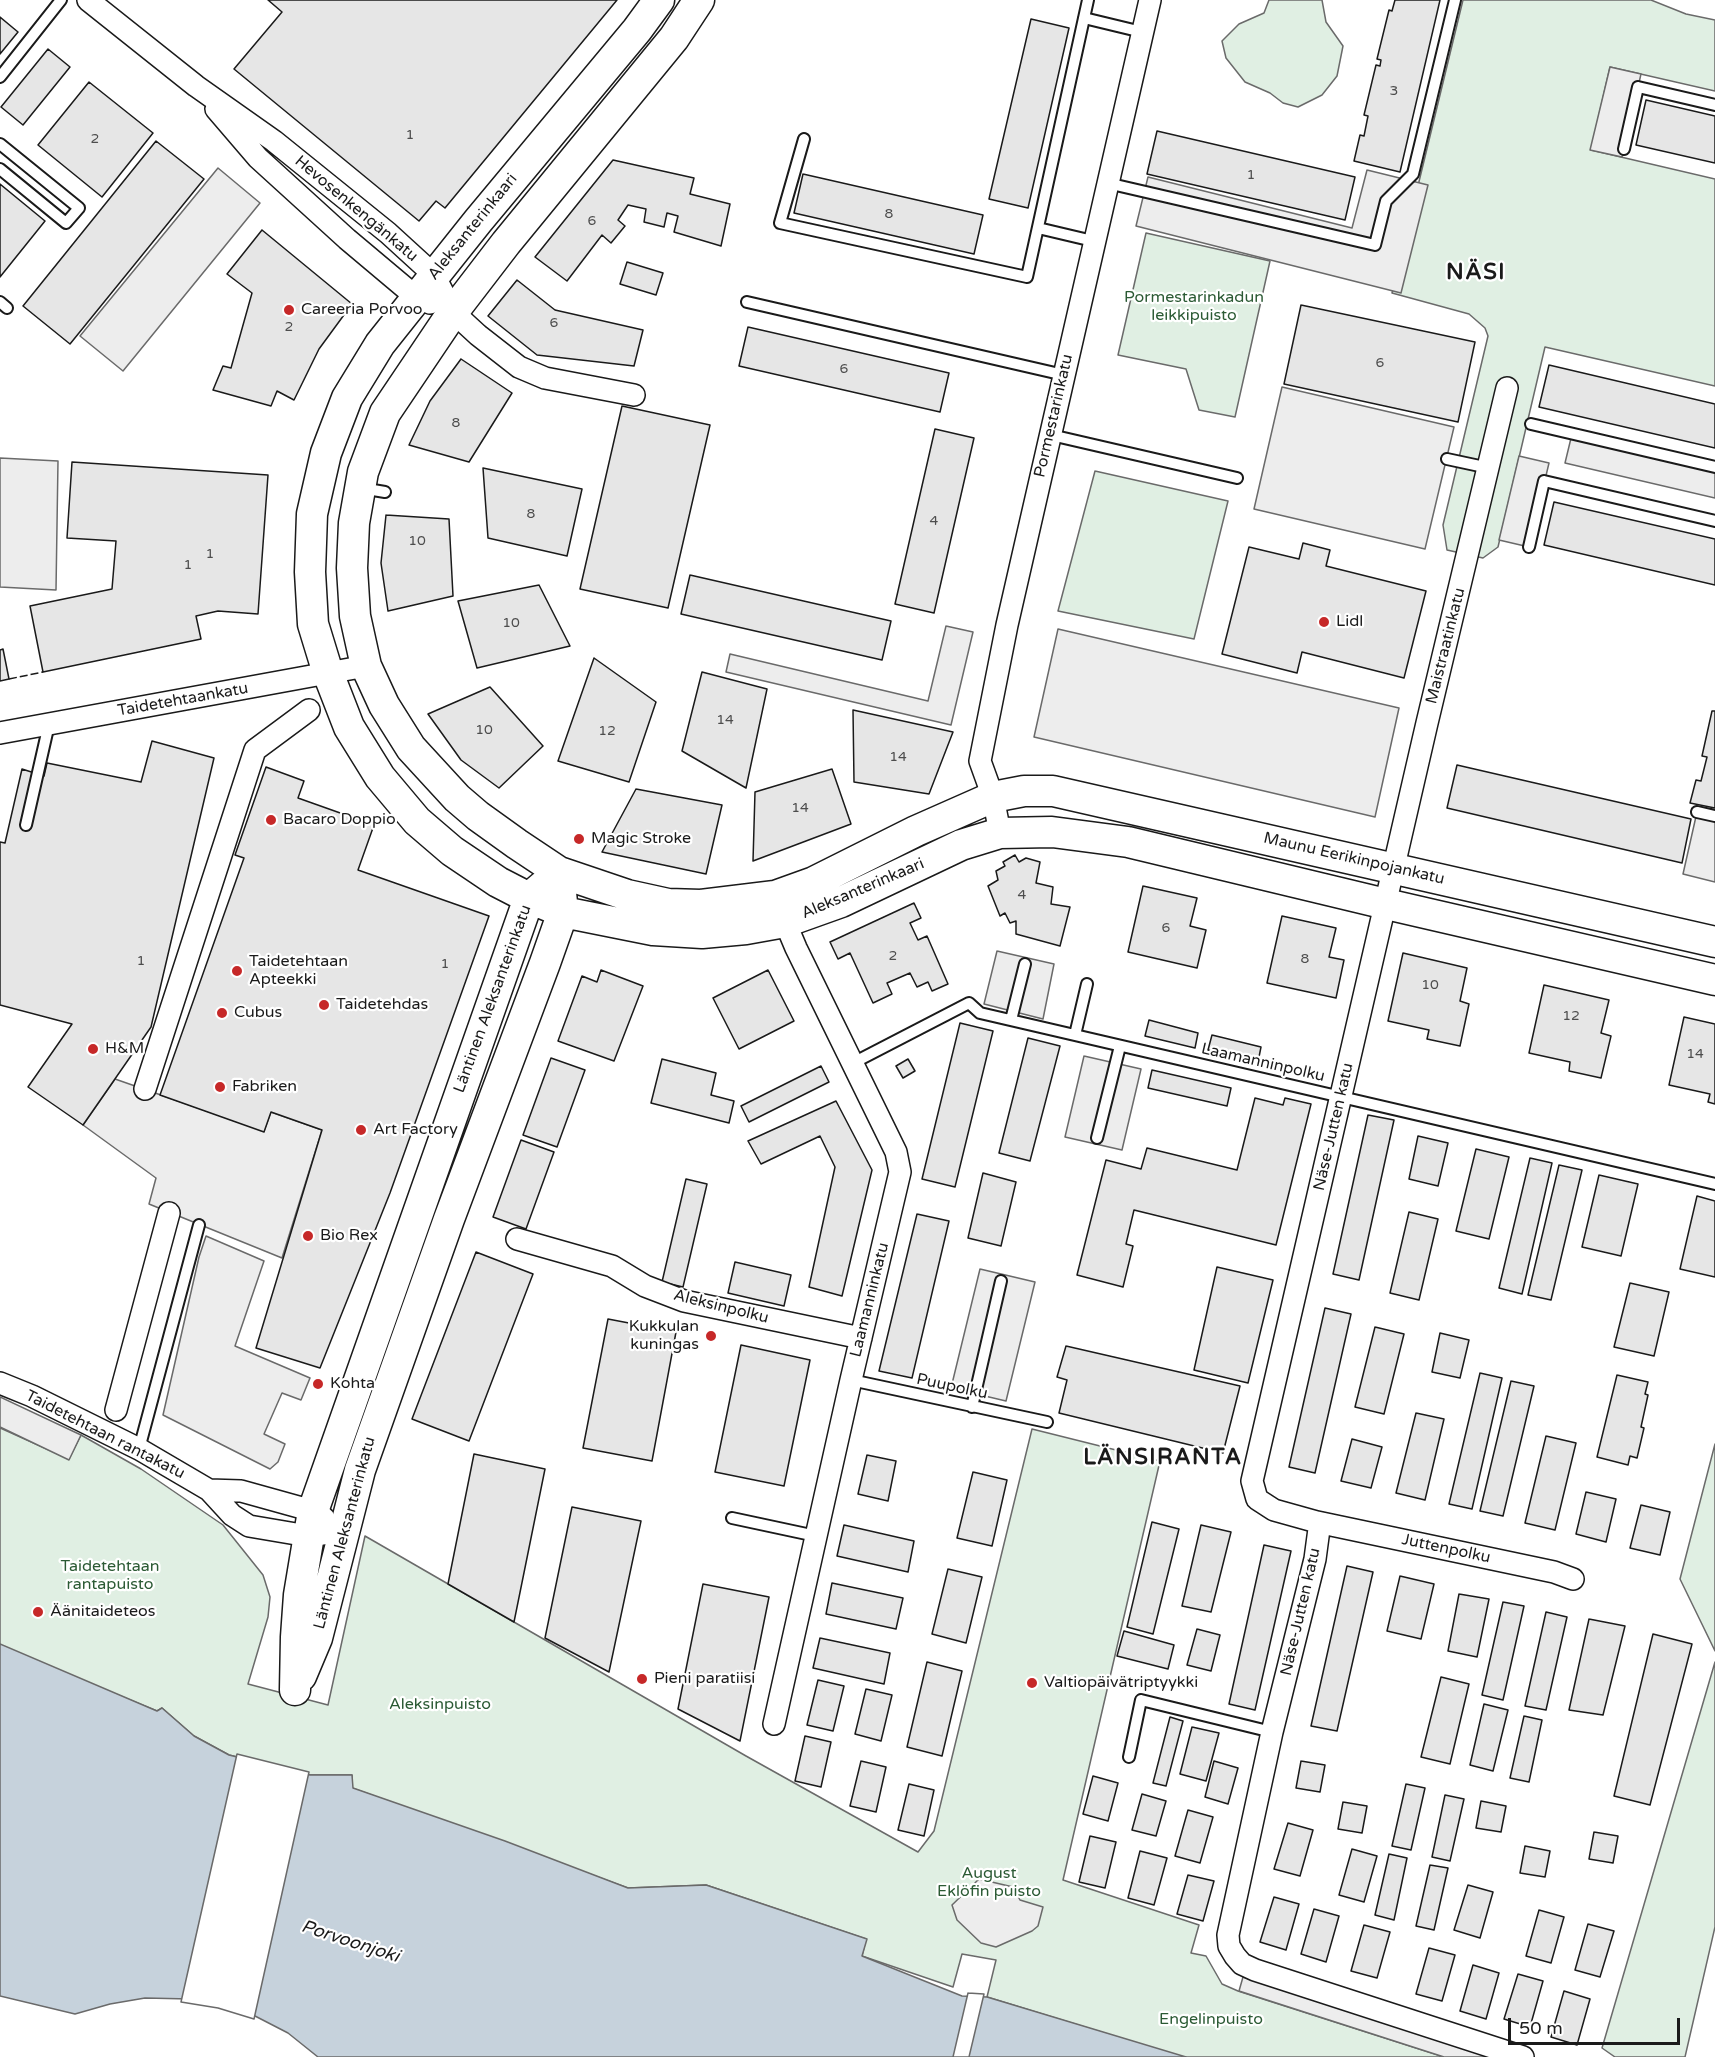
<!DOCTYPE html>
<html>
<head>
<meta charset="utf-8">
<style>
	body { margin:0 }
	#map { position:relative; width:1715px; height:2057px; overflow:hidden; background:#fff; font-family:"Varela Round",sans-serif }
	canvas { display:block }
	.scale { position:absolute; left:1508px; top:2018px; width:172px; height:27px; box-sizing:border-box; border:3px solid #1a1a1a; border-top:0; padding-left:8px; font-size:18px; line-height:21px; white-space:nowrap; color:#1a1a1a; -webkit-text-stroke:4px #fff; paint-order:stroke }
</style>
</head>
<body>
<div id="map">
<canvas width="1715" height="2057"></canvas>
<div class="scale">50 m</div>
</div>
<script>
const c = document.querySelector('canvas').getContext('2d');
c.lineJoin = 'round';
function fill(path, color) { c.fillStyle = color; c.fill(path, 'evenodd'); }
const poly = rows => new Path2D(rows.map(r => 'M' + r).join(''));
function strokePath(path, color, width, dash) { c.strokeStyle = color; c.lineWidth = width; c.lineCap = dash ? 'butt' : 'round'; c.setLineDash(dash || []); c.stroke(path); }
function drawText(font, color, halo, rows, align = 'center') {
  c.font = font + ' "Varela Round",sans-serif'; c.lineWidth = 4.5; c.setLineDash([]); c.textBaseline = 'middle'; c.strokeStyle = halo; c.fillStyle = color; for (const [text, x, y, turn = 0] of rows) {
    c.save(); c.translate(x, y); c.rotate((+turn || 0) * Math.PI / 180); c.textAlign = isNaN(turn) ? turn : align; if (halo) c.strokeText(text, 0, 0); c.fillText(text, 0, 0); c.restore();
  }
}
const green = poly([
	[1269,0,1322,0,1326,22,1343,46,1337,76,1322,95,1298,107,1283,103,1270,93,1245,82,1226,58,1222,41,1239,24,1264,13,1269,0],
	[1463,0,1651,0,1686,14,1715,20,1715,91,1610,67,1591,150,1715,179,1715,386,1545,347,1498,547,1483,558,1447,550,1443,525,1488,336,1485,328,1469,314,1392,293,1463,0],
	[1146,233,1270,261,1235,417,1199,410,1186,369,1118,355,1146,233],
	[1095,471,1228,501,1194,639,1058,611,1095,471],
	[0,1428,69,1459,81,1435,141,1469,223,1525,263,1575,270,1597,268,1617,248,1684,328,1705,365,1536,746,1756,918,1852,934,1831,1032,1429,1160,1461,1063,1880,1199,1925,1191,1953,1206,1956,1222,1984,1238,1991,1444,2057,1182,2057,987,1997,996,1960,962,1954,953,1987,862,1956,866,1939,706,1885,628,1888,352,1788,352,1775,310,1775,229,1755,194,1736,162,1708,157,1711,0,1647,0,1428],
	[1715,1444,1715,1651,1680,1579,1715,1444],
	[1715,1662,1715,1927,1685,2057,1615,2057,1602,2048,1715,1662]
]);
fill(green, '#e0efe3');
strokePath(green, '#6a6a6a', 1.5);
const parking = poly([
	[1610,67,1641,74,1622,157,1590,150,1610,67],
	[218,168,260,203,123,371,80,336,218,168],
	[1367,170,1428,185,1401,293,1136,226,1148,177,1352,228,1367,170],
	[1282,387,1454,427,1425,549,1254,509,1282,387],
	[1572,434,1715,467,1715,498,1565,463,1572,434],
	[1519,456,1549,463,1529,547,1499,540,1519,456],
	[0,458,58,461,56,590,0,587,0,458],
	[946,626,973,632,951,725,726,672,730,654,928,701,946,626],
	[1058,629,1399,708,1375,817,1034,737,1058,629],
	[1697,812,1715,816,1715,882,1683,874,1697,812],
	[997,951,1054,964,1043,1019,984,1004,997,951],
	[1084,1056,1141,1069,1122,1150,1065,1137,1084,1056],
	[115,1079,264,1131,271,1112,322,1130,282,1258,149,1204,156,1178,83,1125,115,1079],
	[206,1236,264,1261,235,1346,310,1378,301,1400,282,1393,264,1434,285,1444,278,1462,270,1469,163,1415,199,1257,206,1236],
	[980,1269,1035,1282,1006,1401,951,1388,980,1269],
	[0,1397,81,1435,69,1460,0,1427,0,1397],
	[979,1879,1013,1887,1020,1900,1043,1907,1038,1926,1032,1931,996,1947,981,1943,957,1920,952,1905,979,1879],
	[1243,1977,1493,2057,1444,2057,1239,1991,1243,1977]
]);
fill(parking, '#ededed');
strokePath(parking, '#6a6a6a', 1.5);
const water = poly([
	[0,1644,157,1711,162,1708,194,1736,229,1755,310,1775,352,1775,353,1788,505,1841,628,1888,706,1885,867,1939,862,1956,962,1996,987,1997,1186,2057,318,2057,288,2033,255,2016,219,2005,190,1999,145,1998,110,2004,75,2014,0,1996,0,1644]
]);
fill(water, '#c6d2dc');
strokePath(water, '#6a6a6a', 1.5);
const pier = poly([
	[237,1754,309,1772,254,2019,218,2008,181,2002,237,1754],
	[968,1993,984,1994,969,2057,953,2057,968,1993]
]);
fill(pier, '#fff');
strokePath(pier, '#6a6a6a', 1.5);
const building = poly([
	[268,0,617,0,445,208,436,201,419,221,234,69,282,12,268,0],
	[1395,0,1440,0,1400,172,1354,161,1360,135,1364,136,1368,116,1364,115,1376,65,1380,66,1381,60,1377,59,1389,10,1392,11,1395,0],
	[0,17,18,32,0,54,0,17],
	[1031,19,1069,28,1028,208,989,199,1031,19],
	[48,49,70,67,23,125,1,107,48,49],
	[89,82,153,133,102,197,38,145,89,82],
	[1646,100,1715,116,1715,163,1636,145,1646,100],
	[1157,131,1355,177,1345,220,1147,174,1157,131],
	[156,141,204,179,70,344,23,306,156,141],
	[613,160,694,178,690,194,730,204,721,246,674,232,678,216,667,213,664,227,644,222,646,209,628,205,618,220,625,226,611,243,602,235,567,281,535,257,613,160],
	[803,174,983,215,974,254,794,213,803,174],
	[0,184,45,221,0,277,0,184],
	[262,230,352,304,319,349,294,400,277,391,271,406,213,390,223,366,231,368,252,293,227,274,262,230],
	[627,262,663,273,656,295,620,284,627,262],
	[517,280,555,310,643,330,634,366,537,355,488,316,517,280],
	[1301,305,1475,342,1458,422,1284,384,1301,305],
	[748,327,949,373,940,412,739,366,748,327],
	[461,359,512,393,469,462,409,445,430,401,461,359],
	[1549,365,1715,404,1715,448,1539,407,1549,365],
	[622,406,710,425,668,608,580,589,622,406],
	[935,429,974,438,934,613,895,604,935,429],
	[72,462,268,475,258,614,218,611,196,616,201,639,43,672,30,606,112,589,116,541,67,538,72,462],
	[483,468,582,489,567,556,488,538,483,468],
	[1554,502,1715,539,1715,585,1544,545,1554,502],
	[386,515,449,519,453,596,388,611,381,563,386,515],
	[1303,543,1330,550,1326,566,1426,591,1404,678,1302,652,1297,673,1222,654,1249,547,1299,559,1303,543],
	[690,575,891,621,882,660,681,614,690,575],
	[539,585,570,646,477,668,458,601,539,585],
	[3,649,9,679,0,681,0,650,3,649],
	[594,658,656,702,629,782,558,761,594,658],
	[702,672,767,689,746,788,682,751,702,672],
	[490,687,543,746,499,788,461,760,428,714,490,687],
	[853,710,953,732,929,794,854,782,853,710],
	[1712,711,1715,711,1715,808,1690,803,1696,780,1701,781,1707,757,1702,756,1712,711],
	[152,741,214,758,151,1027,83,1125,28,1087,72,1024,0,1005,0,842,5,843,22,769,44,776,47,763,141,782,152,741],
	[1457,765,1691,819,1682,863,1447,808,1457,765],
	[266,767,304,781,298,798,374,825,358,870,489,916,390,1193,320,1368,256,1348,322,1130,271,1112,264,1132,160,1095,244,858,235,855,266,767],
	[832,769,851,824,753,861,755,792,832,769],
	[636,789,722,805,706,874,602,852,636,789],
	[1015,855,1019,862,1026,858,1040,862,1036,883,1053,887,1051,904,1070,907,1060,946,1016,934,1016,921,1010,923,1005,913,1000,916,988,886,998,880,996,871,1005,866,1003,862,1015,855],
	[1143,886,1197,898,1190,926,1206,930,1197,968,1128,952,1143,886],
	[914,903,921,918,910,923,918,940,927,936,948,984,932,991,928,982,917,987,910,973,887,983,892,994,873,1003,850,953,838,959,830,942,914,903],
	[1282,916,1336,928,1329,957,1344,960,1336,998,1267,983,1282,916],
	[1403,953,1467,968,1460,1001,1469,1004,1460,1046,1427,1039,1429,1030,1388,1021,1403,953],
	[601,970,643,986,614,1061,558,1041,582,976,597,982,601,970],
	[768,970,794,1021,739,1049,713,998,768,970],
	[1544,985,1609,1000,1601,1033,1611,1036,1601,1078,1569,1071,1570,1062,1529,1053,1544,985],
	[1684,1017,1715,1024,1715,1104,1708,1102,1710,1094,1669,1085,1684,1017],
	[1149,1020,1198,1033,1195,1048,1145,1036,1149,1020],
	[960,1023,993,1031,955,1187,922,1179,960,1023],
	[1212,1035,1261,1047,1258,1062,1208,1050,1212,1035],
	[1028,1038,1060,1046,1030,1161,999,1153,1028,1038],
	[551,1058,585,1070,557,1147,523,1135,551,1058],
	[662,1059,716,1073,711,1095,734,1101,729,1123,651,1103,662,1059],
	[908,1059,915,1071,903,1078,896,1066,908,1059],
	[821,1066,829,1082,749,1122,741,1106,821,1066],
	[1152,1070,1231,1088,1227,1106,1148,1088,1152,1070],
	[1255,1098,1283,1105,1285,1098,1311,1104,1276,1245,1134,1210,1126,1244,1133,1246,1123,1287,1077,1275,1106,1160,1141,1169,1147,1148,1237,1170,1255,1098],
	[836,1101,872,1170,842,1296,809,1287,835,1167,820,1136,761,1164,748,1141,836,1101],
	[1368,1115,1394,1120,1359,1280,1333,1274,1368,1115],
	[1418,1136,1448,1143,1438,1186,1409,1179,1418,1136],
	[521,1140,554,1152,526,1229,493,1217,521,1140],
	[1476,1149,1509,1157,1489,1239,1456,1231,1476,1149],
	[1530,1158,1552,1163,1522,1294,1499,1288,1530,1158],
	[1559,1165,1582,1170,1551,1300,1528,1295,1559,1165],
	[983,1173,1016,1182,1001,1246,968,1238,983,1173],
	[1599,1175,1638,1184,1621,1256,1582,1247,1599,1175],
	[686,1179,707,1184,683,1287,662,1282,686,1179],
	[1697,1196,1715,1201,1715,1277,1680,1269,1697,1196],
	[1409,1212,1438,1219,1419,1300,1390,1293,1409,1212],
	[917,1214,949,1221,912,1378,879,1371,917,1214],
	[476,1252,533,1274,469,1441,412,1419,476,1252],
	[735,1262,791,1275,784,1306,728,1293,735,1262],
	[1217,1267,1273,1280,1248,1383,1194,1370,1217,1267],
	[1630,1283,1669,1292,1654,1356,1614,1347,1630,1283],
	[1325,1308,1351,1314,1315,1473,1289,1467,1325,1308],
	[608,1319,676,1332,652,1461,583,1448,608,1319],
	[1375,1327,1404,1334,1384,1414,1355,1407,1375,1327],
	[1440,1333,1469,1340,1460,1378,1432,1372,1440,1333],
	[741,1345,810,1360,784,1486,715,1472,741,1345],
	[1066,1346,1240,1386,1223,1453,1059,1413,1067,1380,1057,1377,1066,1346],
	[1480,1373,1502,1378,1472,1509,1449,1504,1480,1373],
	[1617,1375,1648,1382,1645,1394,1648,1395,1641,1427,1644,1428,1637,1458,1630,1456,1628,1465,1597,1457,1617,1375],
	[1511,1381,1534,1386,1503,1516,1480,1511,1511,1381],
	[1416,1413,1444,1419,1425,1500,1396,1493,1416,1413],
	[1546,1436,1576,1443,1555,1530,1525,1523,1546,1436],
	[1352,1439,1382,1447,1371,1488,1341,1481,1352,1439],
	[474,1454,545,1469,514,1622,448,1584,474,1454],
	[867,1455,896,1461,888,1501,858,1494,867,1455],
	[973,1472,1007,1480,992,1546,957,1538,973,1472],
	[1586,1492,1616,1499,1606,1542,1576,1534,1586,1492],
	[1641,1505,1670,1512,1660,1555,1630,1548,1641,1505],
	[572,1507,641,1521,609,1672,545,1638,572,1507],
	[1152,1522,1179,1529,1153,1634,1127,1627,1152,1522],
	[844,1525,914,1541,908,1572,837,1556,844,1525],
	[1201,1525,1231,1532,1211,1612,1182,1606,1201,1525],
	[1264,1545,1291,1551,1255,1710,1229,1704,1264,1545],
	[1347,1566,1373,1572,1337,1731,1311,1726,1347,1566],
	[948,1569,982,1577,966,1643,932,1634,948,1569],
	[1400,1576,1434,1584,1421,1639,1387,1631,1400,1576],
	[832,1583,903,1598,896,1629,826,1614,832,1583],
	[703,1584,769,1597,740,1741,678,1709,703,1584],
	[1459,1594,1489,1599,1477,1657,1448,1651,1459,1594],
	[1503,1602,1524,1606,1503,1700,1482,1695,1503,1602],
	[1546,1612,1567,1617,1546,1710,1525,1706,1546,1612],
	[1589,1619,1625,1626,1603,1715,1569,1710,1589,1619],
	[1197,1629,1220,1635,1211,1671,1187,1665,1197,1629],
	[1124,1631,1174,1645,1168,1669,1117,1656,1124,1631],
	[1653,1634,1692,1644,1650,1805,1614,1796,1653,1634],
	[820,1638,890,1653,884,1684,813,1668,820,1638],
	[927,1662,962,1671,942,1756,907,1747,927,1662],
	[1441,1677,1469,1684,1450,1764,1421,1757,1441,1677],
	[818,1680,844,1686,833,1731,807,1725,818,1680],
	[866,1689,892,1695,881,1741,855,1734,866,1689],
	[1484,1704,1508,1710,1493,1771,1470,1765,1484,1704],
	[1524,1716,1542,1720,1529,1782,1510,1778,1524,1716],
	[1170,1717,1183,1721,1166,1786,1153,1783,1170,1717],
	[1192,1727,1219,1733,1206,1781,1180,1774,1192,1727],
	[805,1736,831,1742,821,1787,795,1781,805,1736],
	[861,1761,886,1767,876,1812,850,1806,861,1761],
	[1214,1761,1238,1768,1228,1804,1205,1797,1214,1761],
	[1301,1761,1325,1765,1320,1792,1296,1788,1301,1761],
	[1093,1776,1118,1783,1108,1821,1083,1814,1093,1776],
	[909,1784,934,1790,924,1836,898,1830,909,1784],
	[1406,1784,1425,1788,1411,1850,1392,1846,1406,1784],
	[1142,1794,1166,1801,1156,1836,1132,1830,1142,1794],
	[1445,1795,1464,1799,1450,1861,1432,1857,1445,1795],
	[1481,1801,1506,1806,1501,1832,1476,1828,1481,1801],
	[1343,1802,1367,1806,1362,1833,1338,1829,1343,1802],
	[1188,1810,1213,1817,1200,1863,1175,1856,1188,1810],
	[1288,1823,1313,1830,1300,1876,1274,1869,1288,1823],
	[1594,1832,1618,1836,1613,1863,1589,1859,1594,1832],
	[1090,1836,1116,1842,1105,1888,1079,1882,1090,1836],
	[1525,1846,1550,1851,1545,1877,1520,1873,1525,1846],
	[1352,1849,1377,1856,1364,1902,1339,1895,1352,1849],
	[1140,1851,1167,1858,1154,1905,1128,1898,1140,1851],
	[1389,1854,1407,1858,1394,1920,1375,1915,1389,1854],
	[1430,1865,1448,1868,1434,1930,1416,1926,1430,1865],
	[1188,1875,1214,1881,1203,1921,1177,1914,1188,1875],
	[1468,1885,1493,1892,1480,1938,1454,1930,1468,1885],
	[1274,1897,1299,1904,1286,1950,1260,1942,1274,1897],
	[1314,1909,1339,1916,1326,1962,1301,1954,1314,1909],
	[1539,1910,1564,1917,1551,1963,1526,1956,1539,1910],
	[1588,1924,1614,1931,1600,1977,1575,1970,1588,1924],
	[1364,1925,1390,1932,1377,1978,1351,1971,1364,1925],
	[1429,1948,1455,1955,1442,2001,1416,1994,1429,1948],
	[1473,1965,1499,1973,1486,2019,1460,2011,1473,1965],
	[1518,1974,1543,1981,1530,2027,1504,2019,1518,1974],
	[1564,1991,1590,1999,1577,2045,1551,2037,1564,1991]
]);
fill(building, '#e6e6e6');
strokePath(building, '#1a1a1a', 1.5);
const lane = poly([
	[1084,18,1142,32],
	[0,77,61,0],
	[804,139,780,223,1027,277,1088,0],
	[0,144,79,208,66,223,0,169],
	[1624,149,1638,87,1715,105],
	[1107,183,1375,245,1386,201,1413,174,1455,0],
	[1038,228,1093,241],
	[0,302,7,308],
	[747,302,1064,375],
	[1531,424,1715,467],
	[1051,435,1237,478],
	[1447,459,1489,468],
	[361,488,385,492],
	[1529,547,1544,481,1715,521],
	[1697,812,1715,816],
	[26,825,49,724],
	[1011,1020,1025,964],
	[1075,1035,1087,984],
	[853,1063,969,1003,980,1013,993,1016,1715,1184],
	[1097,1138,1120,1046],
	[851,1380,1047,1422],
	[972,1407,1001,1281],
	[139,1449,199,1225],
	[732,1518,816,1536],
	[1129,1757,1141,1700,1272,1732]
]);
const street = poly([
	[88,0,196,86,274,141,388,233,434,275,453,312,478,335,519,367,545,378,634,395],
	[216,109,258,158,347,239,416,297,430,303],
	[1507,388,1427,723,1252,1481,1257,1499,1274,1510,1317,1522,1319,1529,1315,1559,1272,1732,1228,1935,1229,1946,1235,1956,1242,1964,1255,1970,1523,2057],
	[0,733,366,666],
	[1000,833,993,797,980,761,1007,625,1150,0],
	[145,1089,255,750,309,710],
	[517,1239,612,1266,645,1286,684,1301,861,1338],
	[0,1383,32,1396,139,1449,209,1490,232,1515,249,1526,308,1536,343,1531],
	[116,1410,169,1213],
	[209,1490,241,1491,313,1511,324,1518],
	[1317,1522,1554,1572,1573,1579],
	[774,1724,851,1380,900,1172,896,1152,796,948,780,910]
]);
const secondary = poly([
	[659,0,637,30,478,221,380,344,347,398,326,453,312,514,310,572,313,624,328,673,349,727,380,777,417,821,452,851,498,882,529,898,563,912,653,930,702,933,746,929,785,922,841,902,961,845,1000,833,1052,832,1128,842,1386,904,1715,980],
	[699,0,674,38,506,243,453,312,385,413,363,472,354,523,352,568,355,616,366,666,384,705,411,748,457,798,478,816,517,844,559,872,627,895,668,904,701,905,775,896,814,882,916,831,993,797,1024,791,1053,791,1715,942],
	[301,1676,317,1638,360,1470,449,1219,545,963,563,912,561,893],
	[295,1690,296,1637,299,1595,313,1511,529,898,543,886]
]);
strokePath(lane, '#1a1a1a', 14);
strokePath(street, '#1a1a1a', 24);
strokePath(secondary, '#1a1a1a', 33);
strokePath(lane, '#fff', 10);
strokePath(street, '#fff', 21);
strokePath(secondary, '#fff', 30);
strokePath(poly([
	[9,679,43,672]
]), '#1a1a1a', 1.5, [8, 3]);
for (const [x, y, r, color] of [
	[289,310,6,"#c62828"],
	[1324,622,6,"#c62828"],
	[271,820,6,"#c62828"],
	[579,839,6,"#c62828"],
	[237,971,6,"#c62828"],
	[324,1005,6,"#c62828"],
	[222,1013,6,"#c62828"],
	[93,1049,6,"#c62828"],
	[220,1087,6,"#c62828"],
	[361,1130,6,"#c62828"],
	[308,1236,6,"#c62828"],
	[711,1336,6,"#c62828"],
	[318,1384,6,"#c62828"],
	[38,1612,6,"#c62828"],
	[642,1679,6,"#c62828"],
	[1032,1683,6,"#c62828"]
]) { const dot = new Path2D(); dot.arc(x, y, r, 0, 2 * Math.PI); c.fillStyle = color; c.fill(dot); strokePath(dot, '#fff', 2); }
drawText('14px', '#4d4d4d', null, [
	["3",1394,91],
	["1",410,135],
	["2",95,139],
	["1",1251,175],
	["8",889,214],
	["6",592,221],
	["6",554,323],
	["2",289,327],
	["6",1380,363],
	["6",844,369],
	["8",456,423],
	["8",531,514],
	["4",934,521],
	["10",417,541],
	["1",210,554],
	["1",188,565],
	["10",511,623],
	["14",725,720],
	["10",484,730],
	["12",607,731],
	["14",898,757],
	["14",800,808],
	["4",1022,895],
	["6",1166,928],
	["2",893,956],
	["8",1305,959],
	["1",141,961],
	["1",445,964],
	["10",1430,985],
	["12",1571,1016],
	["14",1695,1054]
]);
drawText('16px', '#1a1a1a', '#fff', [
	["Hevosenkengänkatu",356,209,40],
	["Aleksanterinkaari",473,227,-51],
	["Pormestarinkatu",1054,416,-77],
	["Maistraatinkatu",1446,646,-76],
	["Taidetehtaankatu",183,700,-10],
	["Maunu Eerikinpojankatu",1354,859,13],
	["Aleksanterinkaari",863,889,-23],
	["Läntinen Aleksanterinkatu",493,999,-70],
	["Laamanninpolku",1263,1063,13],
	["Näse-Jutten katu",1334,1127,-77],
	["Laamanninkatu",870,1300,-76],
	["Aleksinpolku",721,1307,14],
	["Puupolku",952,1387,12],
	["Taidetehtaan rantakatu",105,1435,27],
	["Läntinen Aleksanterinkatu",345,1533,-75],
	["Juttenpolku",1446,1549,12],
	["Näse-Jutten katu",1301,1612,-77]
]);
drawText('16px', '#2b5a34', '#fff', [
	["Pormestarinkadun",1194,298],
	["leikkipuisto",1194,316],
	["Taidetehtaan",110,1567],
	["rantapuisto",110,1585],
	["Aleksinpuisto",440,1705],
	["August",989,1874],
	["Eklöfin puisto",989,1892],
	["Engelinpuisto",1211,2020]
]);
drawText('16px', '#1a1a1a', '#fff', [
	["Careeria Porvoo",301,310],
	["Lidl",1336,622],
	["Bacaro Doppio",283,820],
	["Magic Stroke",591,839],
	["Taidetehtaan",249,962],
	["Apteekki",249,980],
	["Taidetehdas",336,1005],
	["Cubus",234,1013],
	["H&M",105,1049],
	["Fabriken",232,1087],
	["Art Factory",373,1130],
	["Bio Rex",320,1236],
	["Kukkulan",699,1327,"right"],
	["kuningas",699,1345,"right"],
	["Kohta",330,1384],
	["Äänitaideteos",50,1612],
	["Pieni paratiisi",654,1679],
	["Valtiopäivätriptyykki",1044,1683]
], 'left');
drawText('italic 18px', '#1a1a1a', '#fff', [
	["Porvoonjoki",350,1942,18]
]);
c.letterSpacing = '1.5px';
drawText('bold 22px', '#1a1a1a', '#fff', [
	["NÄSI",1476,273],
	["LÄNSIRANTA",1163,1458]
]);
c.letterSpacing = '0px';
</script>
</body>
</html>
